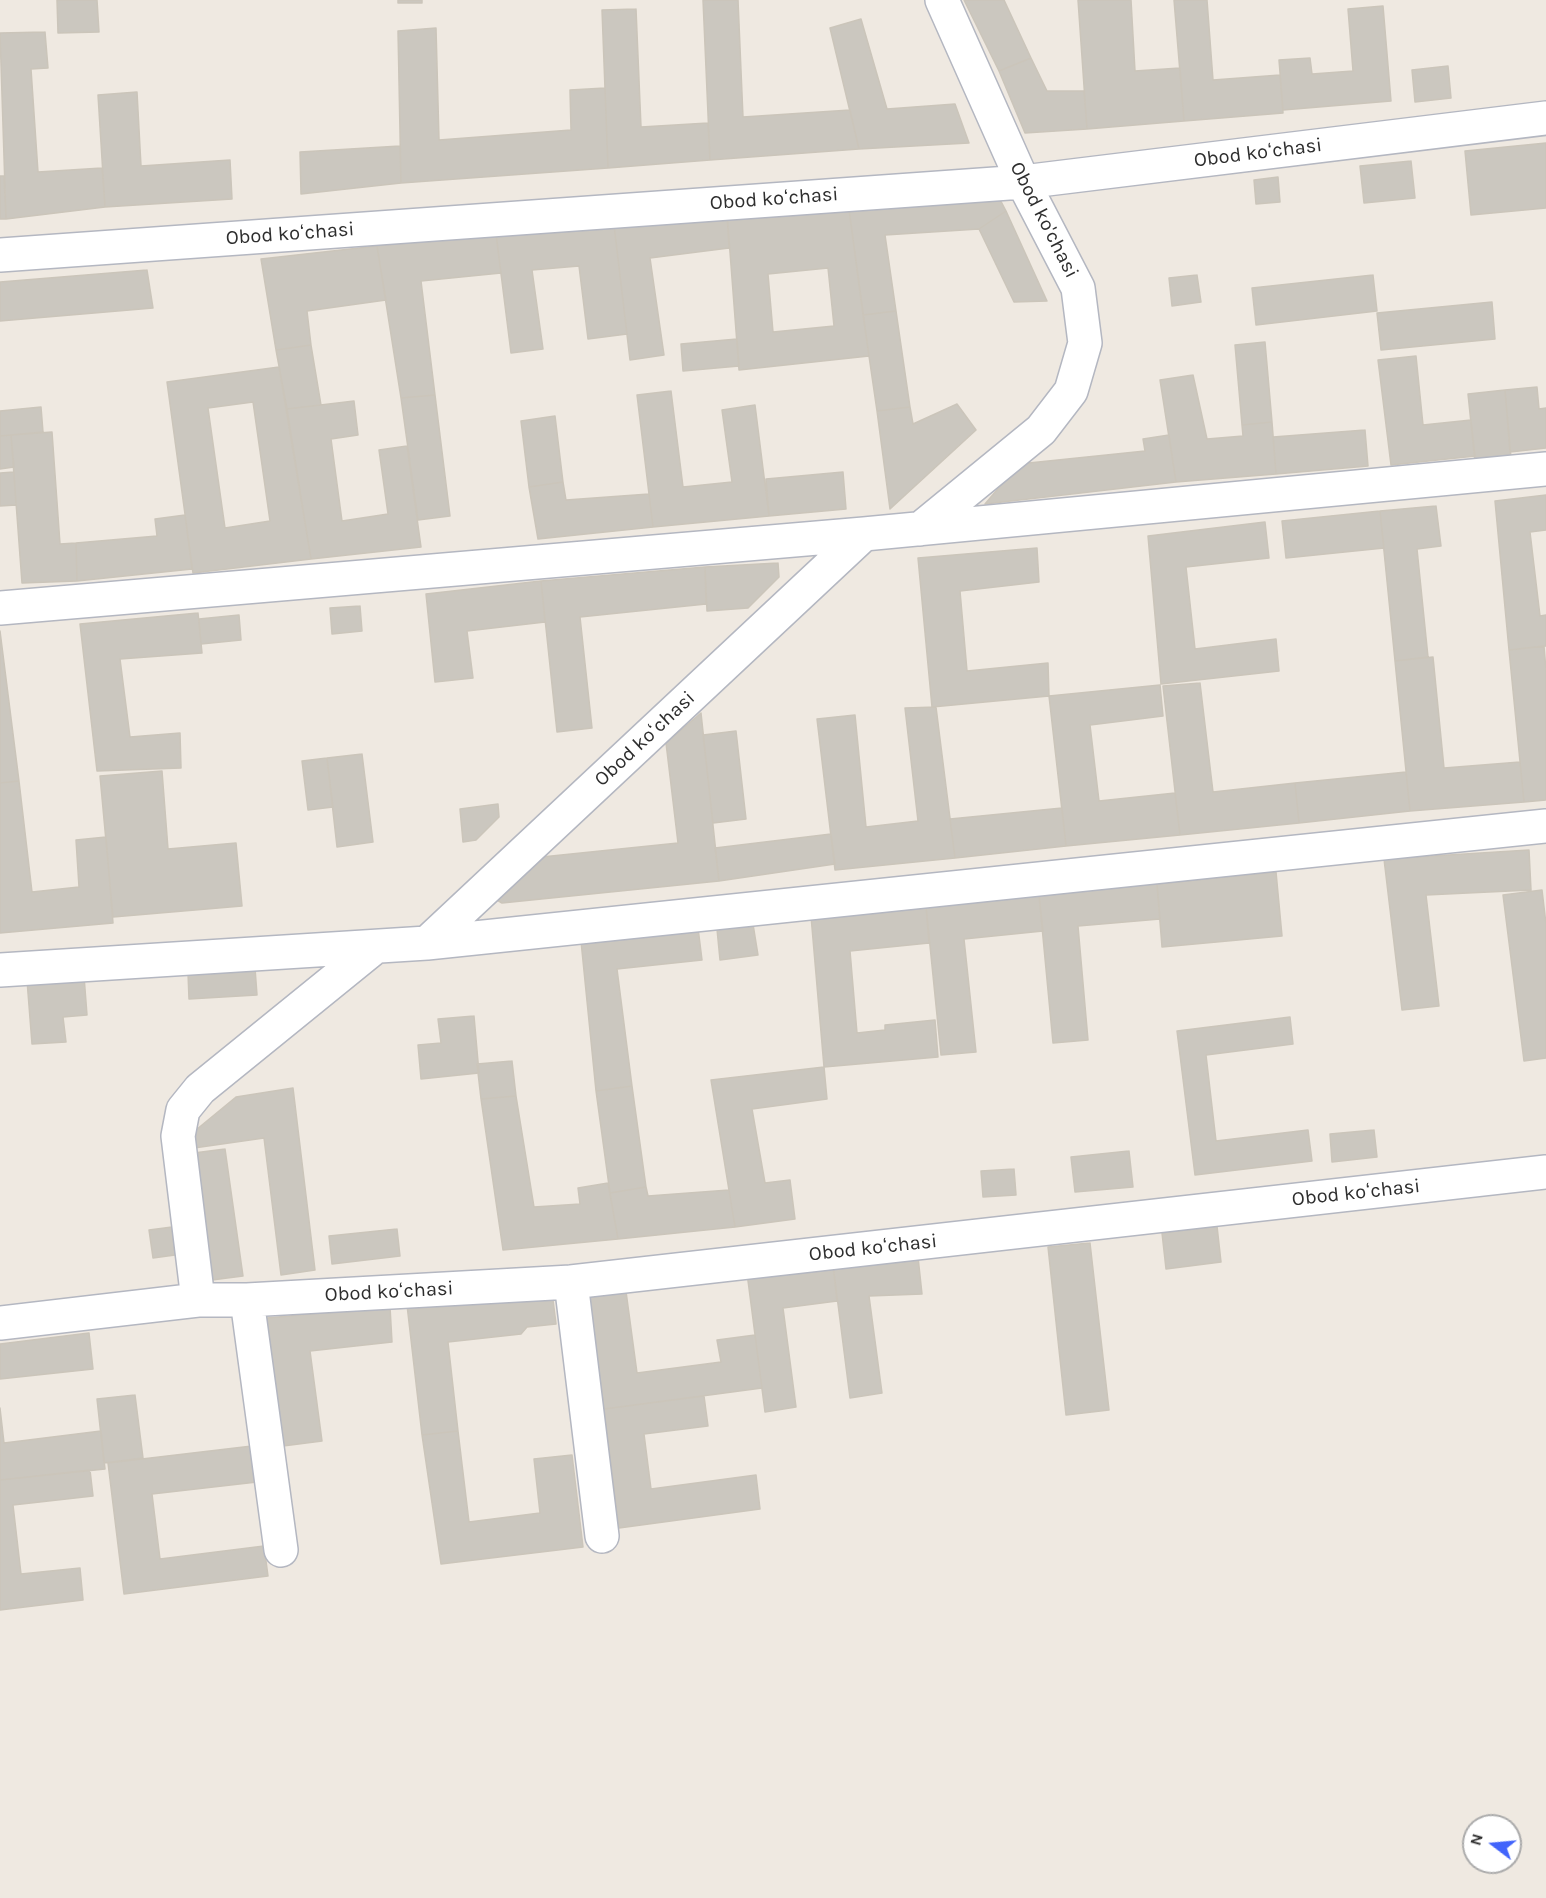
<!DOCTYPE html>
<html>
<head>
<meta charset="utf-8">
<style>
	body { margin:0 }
	#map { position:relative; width:1546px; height:1898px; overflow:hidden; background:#efe9e1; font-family:Karla,sans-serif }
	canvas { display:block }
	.north { position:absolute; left:1462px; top:1814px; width:60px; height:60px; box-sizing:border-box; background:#fff; border:2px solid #ababab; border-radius:50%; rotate:286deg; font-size:16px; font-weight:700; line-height:24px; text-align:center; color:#2e2e2e }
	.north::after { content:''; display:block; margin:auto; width:21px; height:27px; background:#4264fb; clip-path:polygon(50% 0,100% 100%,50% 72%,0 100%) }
</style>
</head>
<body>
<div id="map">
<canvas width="1546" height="1898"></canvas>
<div class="north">N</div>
</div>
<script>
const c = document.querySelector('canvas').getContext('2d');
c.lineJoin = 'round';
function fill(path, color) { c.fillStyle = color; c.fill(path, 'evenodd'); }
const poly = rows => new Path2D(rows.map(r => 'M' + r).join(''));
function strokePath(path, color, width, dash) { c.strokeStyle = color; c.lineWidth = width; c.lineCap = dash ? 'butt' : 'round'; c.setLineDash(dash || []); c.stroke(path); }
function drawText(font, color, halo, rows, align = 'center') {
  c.font = font + ' Karla,sans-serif'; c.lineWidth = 4.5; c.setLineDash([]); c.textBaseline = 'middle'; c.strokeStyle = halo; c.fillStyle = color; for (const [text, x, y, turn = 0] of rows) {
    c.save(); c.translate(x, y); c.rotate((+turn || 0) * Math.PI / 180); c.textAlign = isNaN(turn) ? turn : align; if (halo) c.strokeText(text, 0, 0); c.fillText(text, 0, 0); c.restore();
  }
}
const building = poly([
	[57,0,97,0,99,32,58,33,57,0],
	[398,0,422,0,422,3,398,3,398,0],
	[703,0,738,0,743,117,850,110,859,149,710,160,703,0],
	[964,0,1004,0,1031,58,999,71,964,0],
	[1078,0,1131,0,1135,71,1180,68,1184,121,1087,129,1078,0],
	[1174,0,1207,0,1213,80,1280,75,1283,113,1184,121,1174,0],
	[1383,6,1391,101,1283,110,1279,60,1310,58,1312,74,1353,71,1348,9,1383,6],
	[636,9,641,127,708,123,710,160,608,168,602,10,636,9],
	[861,19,887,109,955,104,969,143,859,149,830,28,861,19],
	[436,28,439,140,571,130,570,90,605,88,608,168,401,183,398,31,436,28],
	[45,32,48,68,31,69,38,172,102,168,105,207,6,219,0,33,45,32],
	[1031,58,1047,91,1084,91,1087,129,1025,133,999,71,1031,58],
	[1448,66,1451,98,1415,102,1412,70,1448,66],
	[137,92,141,166,230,160,232,199,105,207,98,95,137,92],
	[1546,143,1546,208,1471,215,1465,151,1546,143],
	[400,146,401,183,301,194,300,152,400,146],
	[1411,161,1415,198,1364,203,1360,166,1411,161],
	[0,176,4,176,6,219,0,219,0,176],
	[1278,177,1280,202,1256,204,1254,180,1278,177],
	[995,190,1006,211,979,229,885,235,896,311,863,315,848,202,995,190],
	[848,202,869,356,739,370,727,213,848,202],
	[828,268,834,326,773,332,768,274,828,268],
	[1006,211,1047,301,1014,302,979,229,1006,211],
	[727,213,729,248,650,258,664,355,630,360,614,225,727,213],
	[614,225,627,334,588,339,579,266,532,270,543,349,511,353,496,234,614,225],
	[496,234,501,273,421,281,435,395,401,398,377,246,496,234],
	[377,246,386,300,307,311,311,345,276,350,261,259,377,246],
	[147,270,153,308,0,321,0,282,147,270],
	[1197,275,1201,302,1172,306,1169,278,1197,275],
	[1373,275,1377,311,1256,325,1252,288,1373,275],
	[1492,302,1495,339,1381,350,1377,313,1492,302],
	[896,311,910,407,877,411,863,315,896,311],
	[737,339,739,366,683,371,681,344,737,339],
	[1265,342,1272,422,1242,425,1235,345,1265,342],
	[311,345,321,405,287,409,276,350,311,345],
	[1416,356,1423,425,1471,420,1475,456,1391,465,1378,360,1416,356],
	[279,367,311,559,193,573,167,382,279,367],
	[253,402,270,521,225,528,208,408,253,402],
	[1193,375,1207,439,1243,436,1242,425,1272,422,1276,474,1176,482,1160,380,1193,375],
	[1537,387,1539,409,1546,408,1546,448,1510,452,1505,390,1537,387],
	[1505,390,1511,458,1475,462,1468,394,1505,390],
	[671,391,683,487,732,482,722,410,755,405,769,516,653,527,637,395,671,391],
	[435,395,450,516,418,520,401,398,435,395],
	[354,401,358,435,331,439,342,521,388,514,379,450,407,446,421,547,311,559,287,409,354,401],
	[957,404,976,430,890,509,877,411,910,407,913,424,957,404],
	[41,407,43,432,0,436,0,411,41,407],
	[555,416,563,482,529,487,521,421,555,416],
	[1365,430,1368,466,1276,474,1273,437,1365,430],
	[52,432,60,544,76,543,77,581,22,583,11,435,52,432],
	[11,435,14,467,0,469,0,436,11,435],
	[1169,435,1176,482,985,504,1019,464,1145,451,1143,439,1169,435],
	[14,472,16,505,0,506,0,473,14,472],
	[843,472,846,509,769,516,766,479,843,472],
	[563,482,566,500,649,494,653,527,538,539,529,487,563,482],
	[1546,495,1546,530,1530,532,1540,616,1546,615,1546,646,1509,650,1495,501,1546,495],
	[1436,506,1441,546,1417,549,1428,657,1395,661,1380,511,1436,506],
	[1380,511,1384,548,1286,558,1282,521,1380,511],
	[185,515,192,569,77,581,76,543,157,536,155,519,185,515],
	[1265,522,1269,558,1186,567,1195,649,1276,639,1279,671,1161,684,1148,536,1265,522],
	[1037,548,1039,582,960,591,967,671,1048,663,1049,696,932,707,918,558,1037,548],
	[778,563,779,577,748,608,707,611,705,567,778,563],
	[705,567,706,604,580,617,592,728,557,732,541,581,705,567],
	[541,581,545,622,467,631,473,678,435,682,426,594,541,581],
	[360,606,362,631,332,634,330,608,360,606],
	[198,613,202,653,120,659,130,737,180,733,181,768,97,771,80,624,198,613],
	[239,615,241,640,201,644,199,619,239,615],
	[0,631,19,781,0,783,0,631],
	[1544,646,1546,670,1546,800,1524,802,1509,650,1544,646],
	[1433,657,1444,768,1520,762,1524,802,1410,811,1395,661,1433,657],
	[1200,683,1213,792,1295,783,1299,823,1180,835,1163,686,1200,683],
	[1160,685,1163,716,1090,725,1099,801,1175,793,1180,835,1066,846,1049,696,1160,685],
	[936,707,955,858,835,870,817,719,855,715,866,827,918,821,905,708,936,707],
	[701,713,719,881,502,903,490,896,532,858,678,843,666,743,701,713],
	[736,731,746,819,713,823,703,735,736,731],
	[362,754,373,842,337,847,327,758,362,754],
	[327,758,333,807,308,810,302,761,327,758],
	[162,771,168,849,236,843,242,906,113,917,100,776,162,771],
	[1406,772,1410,811,1299,823,1295,783,1406,772],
	[19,781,32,892,79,887,76,840,106,837,113,923,0,933,0,783,19,781],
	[498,804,499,817,476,840,463,842,460,809,498,804],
	[1062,808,1066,846,955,858,950,819,1062,808],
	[831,834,835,864,719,881,715,848,831,834],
	[1529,850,1531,890,1426,895,1439,1006,1402,1010,1384,859,1529,850],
	[1276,872,1282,936,1162,947,1157,884,1276,872],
	[1157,884,1160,919,1078,926,1088,1040,1053,1043,1039,895,1157,884],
	[1542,890,1546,924,1546,1058,1524,1061,1503,895,1542,890],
	[1039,895,1043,931,964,939,976,1052,941,1055,926,906,1039,895],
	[926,906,929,943,850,951,857,1033,885,1030,885,1025,935,1020,938,1057,824,1067,811,916,926,906],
	[753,924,758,955,720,960,717,929,753,924],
	[698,928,702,960,617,969,632,1086,596,1091,581,941,698,928],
	[255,968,257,995,189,999,188,973,255,968],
	[84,976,87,1015,63,1017,66,1042,32,1044,27,980,84,976],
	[474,1016,479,1073,421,1079,418,1045,441,1043,438,1019,474,1016],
	[1290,1017,1293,1044,1206,1055,1216,1141,1308,1130,1312,1161,1195,1175,1177,1031,1290,1017],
	[512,1061,516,1096,481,1099,477,1064,512,1061],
	[824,1067,827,1099,752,1109,765,1183,790,1180,795,1219,735,1227,711,1080,824,1067],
	[632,1086,646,1187,610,1193,596,1091,632,1086],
	[293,1088,315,1270,281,1275,264,1138,187,1149,185,1139,236,1097,293,1088],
	[516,1096,534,1207,580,1204,578,1188,608,1183,618,1239,503,1250,481,1099,516,1096],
	[1374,1130,1377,1157,1332,1162,1330,1134,1374,1130],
	[225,1149,243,1276,204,1281,186,1154,225,1149],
	[1129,1151,1133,1187,1075,1192,1071,1157,1129,1151],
	[1014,1169,1016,1195,983,1197,981,1171,1014,1169],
	[646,1187,648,1196,729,1190,735,1227,618,1239,610,1193,646,1187],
	[1217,1226,1221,1262,1166,1269,1162,1233,1217,1226],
	[172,1227,175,1255,153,1258,149,1230,172,1227],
	[397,1229,400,1256,332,1264,329,1236,397,1229],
	[1090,1243,1109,1410,1066,1415,1048,1247,1090,1243],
	[918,1257,922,1294,869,1296,882,1393,850,1398,833,1265,918,1257],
	[833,1265,837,1301,783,1308,796,1407,765,1412,747,1273,833,1265],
	[625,1284,637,1373,721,1362,717,1340,755,1335,762,1388,604,1409,588,1289,625,1284],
	[552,1292,556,1324,527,1327,521,1334,448,1342,458,1431,422,1435,407,1305,552,1292],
	[390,1307,392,1342,310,1351,322,1441,283,1446,267,1318,390,1307],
	[89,1333,93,1369,0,1379,0,1344,89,1333],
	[135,1395,143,1458,104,1463,97,1399,135,1395],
	[704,1396,708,1426,644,1434,651,1489,756,1475,760,1509,619,1528,604,1409,704,1396],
	[0,1408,4,1443,101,1431,105,1469,0,1480,0,1408],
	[458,1431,469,1522,540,1513,534,1459,572,1455,583,1547,441,1564,422,1435,458,1431],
	[252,1446,257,1482,152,1494,160,1559,264,1546,268,1576,124,1594,108,1463,252,1446],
	[90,1470,93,1496,13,1505,21,1574,80,1568,83,1600,0,1610,0,1480,90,1470]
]);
fill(building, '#cbc7bf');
strokePath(building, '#cbc5ba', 1.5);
const street = poly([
	[0,255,1023,182,1546,118],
	[920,529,1041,430,1071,391,1085,343,1078,288,1023,182,942,0],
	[0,608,864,534,1546,469],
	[427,943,864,534],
	[0,970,427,943,1546,826],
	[571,1282,602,1536],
	[198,1300,178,1136,183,1110,200,1089,375,947],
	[247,1300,281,1550],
	[0,1323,198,1300,247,1300,571,1282,1546,1172]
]);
strokePath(street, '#b4b7c1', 36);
strokePath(street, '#fff', 33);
drawText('20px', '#2e2e2e', '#fff', [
	["Obod koʻchasi",1258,153,-7],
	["Obod koʻchasi",774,199,-4],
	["Obod ko'chasi",1044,220,63],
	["Obod koʻchasi",290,234,-4],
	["Obod koʻchasi",645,739,-43],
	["Obod koʻchasi",1356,1193,-6],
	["Obod koʻchasi",873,1248,-6],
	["Obod koʻchasi",389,1292,-3]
]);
</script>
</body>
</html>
